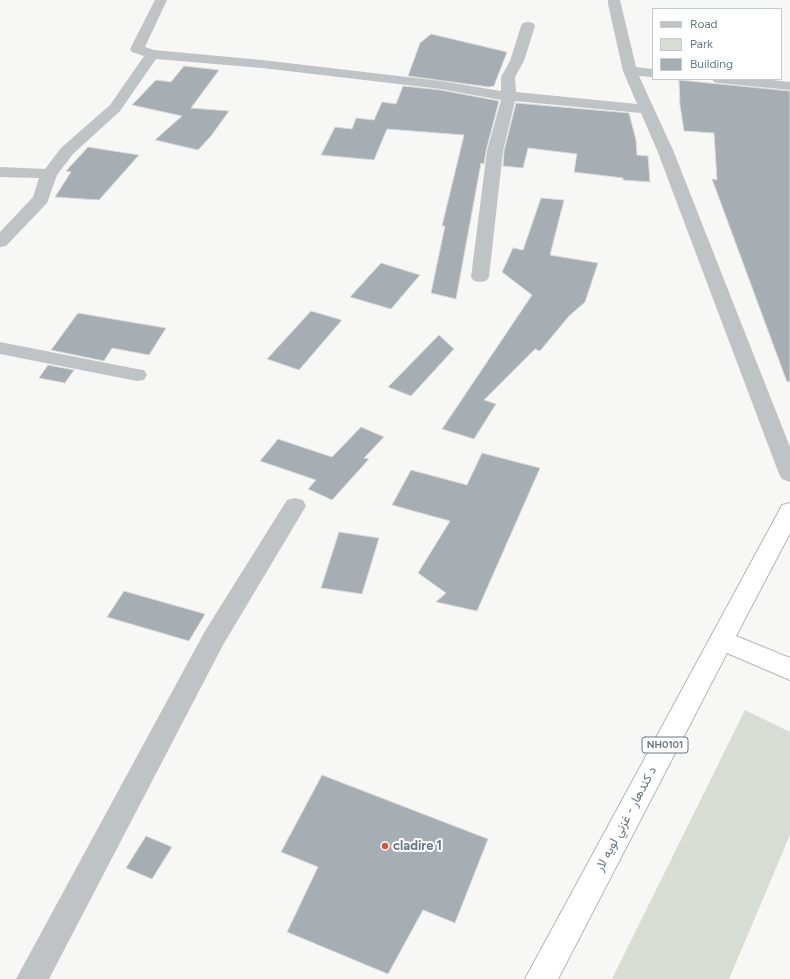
<!DOCTYPE html>
<html>
<head>
<meta charset="utf-8">
<style>
	body { margin:0 }
	#map { position:relative; width:790px; height:979px; overflow:hidden; background:#f7f7f5; font-family:Figtree,sans-serif }
	canvas { display:block }
	.legend { position:absolute; left:652px; top:8px; width:130px; height:72px; box-sizing:border-box; background:#fff; border:1px solid #c3c9cd; margin:0; padding:5px 7px; list-style:none; font-size:12px; color:#697983 }
	.legend li { display:flex; align-items:center; gap:8px; height:20px }
	.legend b { width:20px; border:1px solid #c3c9cd }
</style>
</head>
<body>
<div id="map">
<canvas width="790" height="979"></canvas>
<ul class="legend">
<li><b style="height:5px;background:#bfc3c6"></b>Road</li>
<li><b style="height:11px;background:#d7dcd4"></b>Park</li>
<li><b style="height:11px;background:#a7aeb3"></b>Building</li>
</ul>
</div>
<script>
const c = document.querySelector('canvas').getContext('2d');
c.lineJoin = 'round';
function fill(path, color) { c.fillStyle = color; c.fill(path, 'evenodd'); }
const poly = rows => new Path2D(rows.map(r => 'M' + r).join(''));
function strokePath(path, color, width, dash) { c.strokeStyle = color; c.lineWidth = width; c.lineCap = dash ? 'butt' : 'round'; c.setLineDash(dash || []); c.stroke(path); }
function drawText(font, color, halo, rows, align = 'center') {
  c.font = font + ' Figtree,Vazirmatn,sans-serif'; c.lineWidth = 4; c.setLineDash([]); c.textBaseline = 'middle'; c.strokeStyle = halo; c.fillStyle = color; for (const [text, x, y, turn = 0] of rows) {
    c.save(); c.translate(x, y); c.rotate((+turn || 0) * Math.PI / 180); c.textAlign = isNaN(turn) ? turn : align; if (halo) c.strokeText(text, 0, 0); c.fillText(text, 0, 0); c.restore();
  }
}
fill(poly([
	[745,710,790,732,790,835,729,979,612,979]
]), '#d7dcd4');
const building = poly([
	[431,34,507,52,494,86,489,87,408,76,420,43,431,34],
	[184,66,219,70,191,108,229,111,211,136,198,150,155,140,182,116,132,105,156,80,171,82,184,66],
	[679,80,790,91,790,381,787,382,712,179,717,180,714,133,684,131,680,105,679,80],
	[403,86,441,90,499,101,486,151,484,164,481,163,456,299,431,293,445,226,442,226,464,135,387,129,374,160,321,155,335,127,352,129,356,118,374,120,382,102,396,104,403,86],
	[516,103,629,113,636,140,637,155,648,156,650,182,623,180,623,178,574,172,577,154,528,148,523,168,503,166,504,151,516,103],
	[88,147,139,155,99,200,55,197,71,172,66,171,88,147],
	[541,198,564,200,550,255,598,263,585,302,569,316,540,351,535,349,484,400,496,404,474,439,442,429,532,295,502,272,513,248,523,250,541,198],
	[381,263,420,275,391,309,350,297,381,263],
	[311,311,342,320,299,370,267,359,311,311],
	[78,313,130,322,166,328,149,355,112,348,104,361,51,350,78,313],
	[439,335,454,349,411,396,388,387,439,335],
	[48,365,74,370,65,383,39,378,48,365],
	[361,427,384,437,364,458,369,459,332,500,308,489,316,480,260,461,278,439,332,457,361,427],
	[482,453,540,468,477,611,436,602,446,593,418,573,450,521,392,505,411,470,467,485,482,453],
	[339,532,379,538,362,594,321,588,339,532],
	[124,591,205,614,189,641,107,617,124,591],
	[322,775,488,839,455,923,423,910,388,974,287,932,318,867,281,852,322,775],
	[146,836,172,847,152,879,126,868,146,836]
]);
fill(building, '#a7aeb3');
strokePath(building, '#d9d9d7', 1);
const highway = poly([
	[790,503,790,533,736,636,790,658,790,680,727,653,558,979,525,979,779,511,782,505,790,503]
]);
strokePath(highway, '#b2b6b9', 2);
fill(poly([
	[155,0,167,0,145,47,154,50,262,60,441,81,501,91,501,77,510,61,521,26,523,23,528,22,533,23,535,26,524,61,515,77,516,92,637,104,623,71,608,4,608,0,620,0,636,67,653,69,653,77,639,76,673,150,790,447,790,482,782,479,779,474,657,150,641,113,515,101,503,151,489,277,486,281,480,282,474,281,471,277,487,151,501,100,441,89,262,68,156,59,120,111,73,154,57,175,47,203,6,246,0,247,0,232,33,197,39,178,0,177,0,167,45,169,61,148,110,105,144,56,132,52,130,49,155,0],
	[712,79,763,79,790,82,790,90,719,83,714,82,712,79],
	[0,342,137,369,144,370,147,375,144,380,137,381,0,354,0,342],
	[295,498,303,500,306,506,223,645,49,979,16,979,205,631,287,500,295,498]
]), '#bfc3c6');
fill(highway, '#fff');
for (const [x, y, r, color] of [
	[385,846,4,"#d35739"]
]) { const dot = new Path2D(); dot.arc(x, y, r, 0, 2 * Math.PI); c.fillStyle = color; c.fill(dot); strokePath(dot, '#fff', 1.5); }
for (const [x, y, w] of [
	[665,745,46]
]) { const box = new Path2D(); box.roundRect(x - w / 2, y - 8, w, 16, 3); c.fillStyle = '#fff'; c.fill(box); strokePath(box, '#697983', 1); }
drawText('bold 10px', '#697983', null, [
	["NH0101",665,745]
]);
drawText('13px', '#697983', '#fff', [
	["د کندهار - غزني لويه لار",626,819,-62]
]);
drawText('bold 13px', '#697983', '#fff', [
	["cladire 1",393,846]
], 'left');
</script>
</body>
</html>
